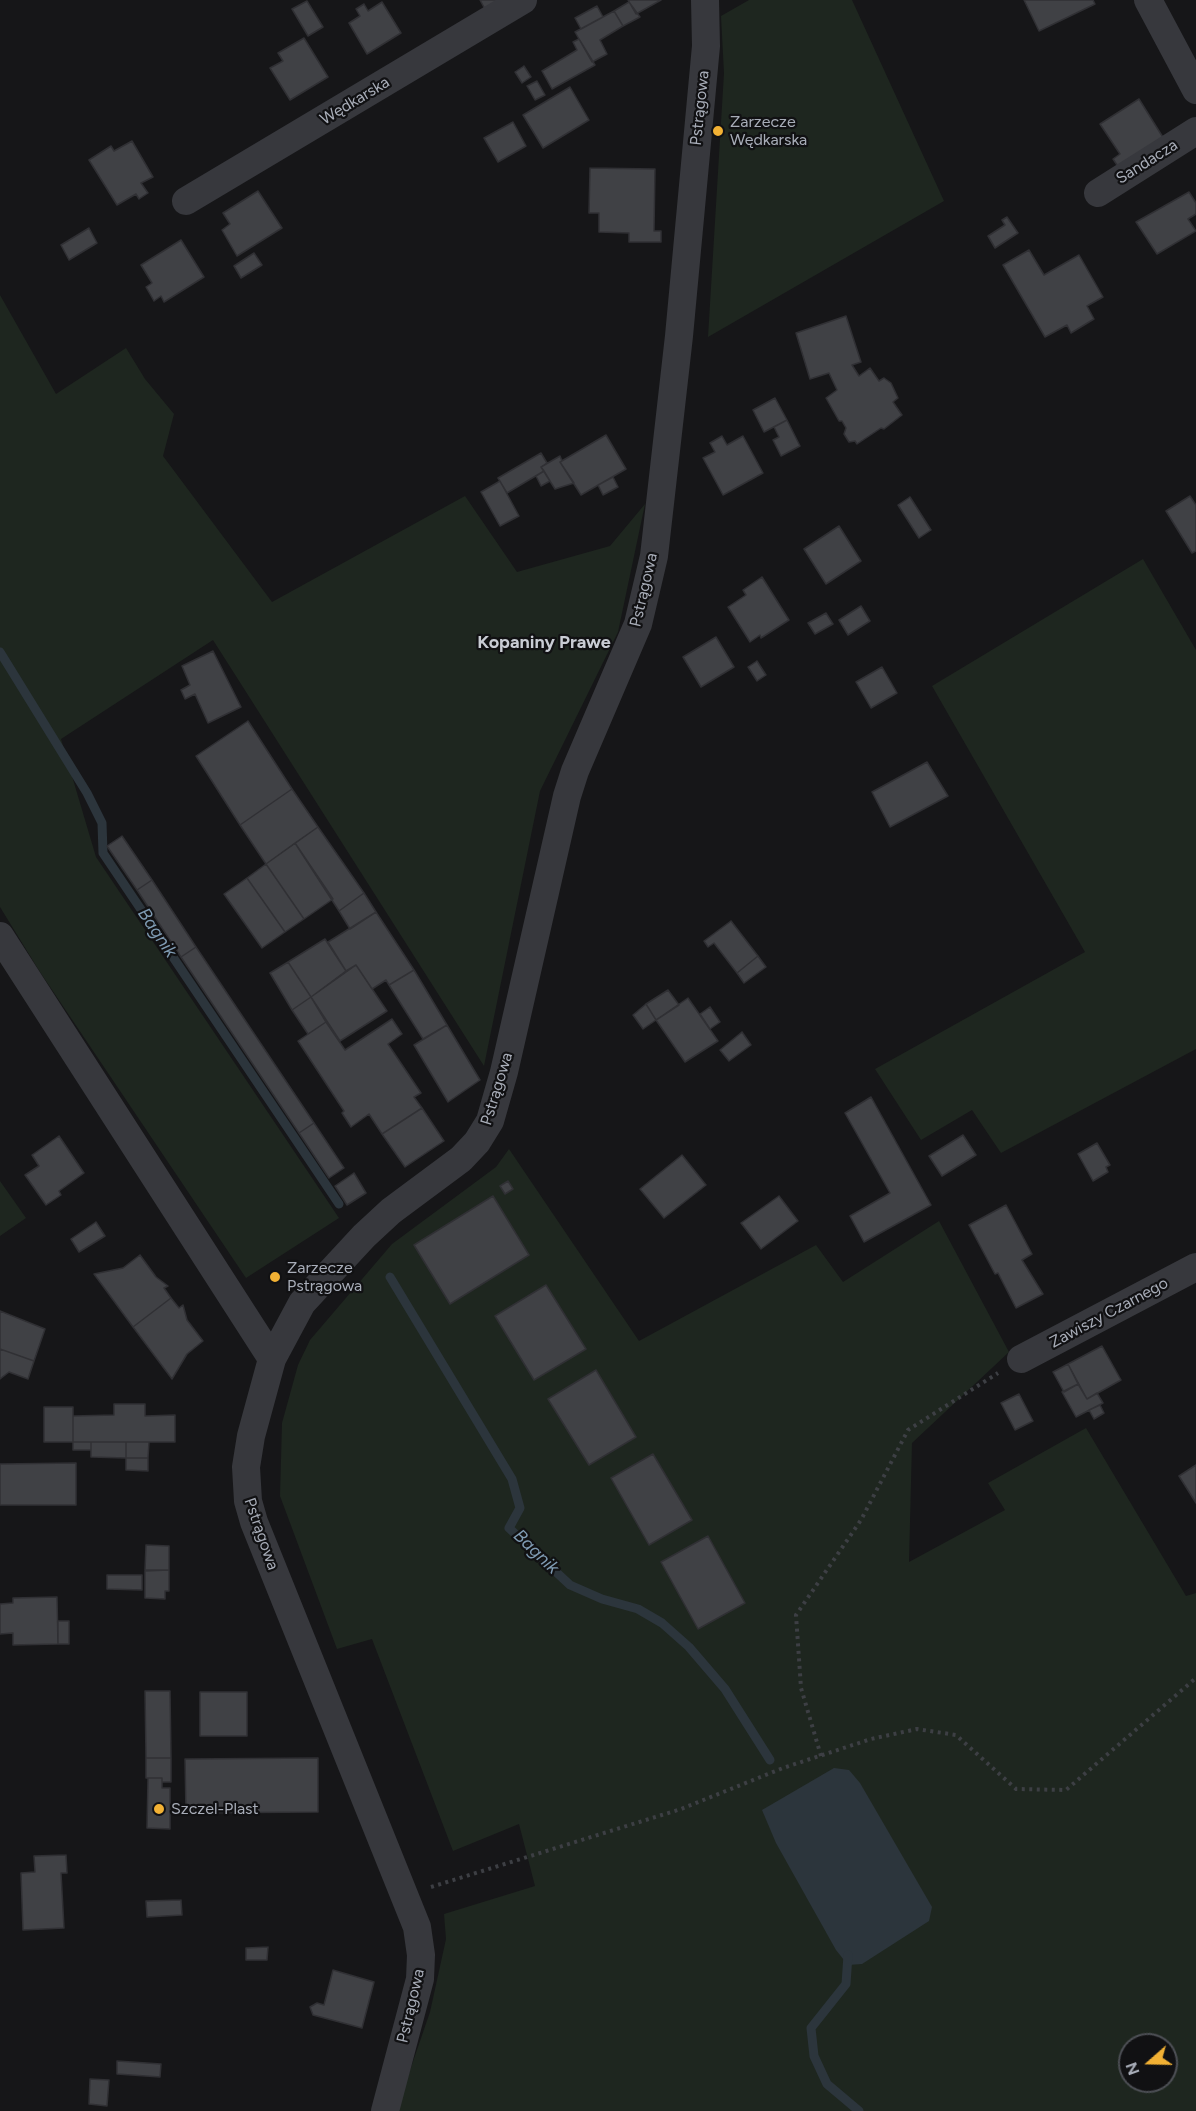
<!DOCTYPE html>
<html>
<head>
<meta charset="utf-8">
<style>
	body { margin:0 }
	#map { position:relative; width:1196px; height:2111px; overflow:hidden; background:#161618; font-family:Figtree,sans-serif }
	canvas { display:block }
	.north { position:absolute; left:1118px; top:2033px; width:60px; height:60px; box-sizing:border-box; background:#111113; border:2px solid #4d4f55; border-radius:50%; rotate:250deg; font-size:16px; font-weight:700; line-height:24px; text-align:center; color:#a8adb8 }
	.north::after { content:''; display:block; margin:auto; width:21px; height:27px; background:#f2b134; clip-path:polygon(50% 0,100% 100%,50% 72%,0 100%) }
</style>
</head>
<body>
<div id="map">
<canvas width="1196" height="2111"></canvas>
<div class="north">N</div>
</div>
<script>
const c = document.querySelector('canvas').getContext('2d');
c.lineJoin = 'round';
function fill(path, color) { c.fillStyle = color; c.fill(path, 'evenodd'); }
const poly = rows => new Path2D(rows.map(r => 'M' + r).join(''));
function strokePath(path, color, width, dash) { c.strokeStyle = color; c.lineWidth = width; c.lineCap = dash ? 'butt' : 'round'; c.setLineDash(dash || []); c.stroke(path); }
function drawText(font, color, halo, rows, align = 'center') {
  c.font = font + ' Figtree,sans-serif'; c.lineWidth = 4.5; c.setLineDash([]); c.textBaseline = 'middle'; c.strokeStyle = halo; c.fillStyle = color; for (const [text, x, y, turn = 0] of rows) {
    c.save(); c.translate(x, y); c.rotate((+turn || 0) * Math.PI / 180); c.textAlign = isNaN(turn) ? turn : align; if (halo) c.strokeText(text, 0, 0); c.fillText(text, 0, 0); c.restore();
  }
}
fill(poly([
	[749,0,852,0,944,201,708,337,724,73,721,16],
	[0,295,56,394,126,348,145,379,174,414,163,456,272,602,465,496,517,572,610,546,645,504,618,632,540,791,484,1066,213,640,61,739,96,857,339,1218,246,1278,40,972,0,907],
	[1143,559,1196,650,1196,1049,1001,1153,972,1110,921,1140,875,1069,1085,952,932,686],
	[509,1149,639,1341,816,1245,843,1282,939,1221,1009,1352,912,1443,909,1562,1005,1510,988,1483,1086,1428,1186,1596,1196,1593,1196,2111,396,2111,430,2012,446,1939,444,1914,535,1886,519,1824,453,1851,372,1639,337,1649,280,1496,282,1423,298,1365,310,1340,392,1244,496,1167],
	[1130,2045,1166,2045,1166,2081,1130,2081],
	[0,1181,26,1218,0,1236]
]), '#1e261f');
fill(poly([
	[834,1768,849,1770,860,1783,932,1907,929,1921,862,1964,848,1965,836,1950,776,1843,762,1810]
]), '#2c353c');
strokePath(poly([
	[0,652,87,793,102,823,103,853,339,1204],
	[390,1277,512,1479,520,1508,509,1528,570,1585,602,1599,638,1609,662,1623,689,1647,725,1689,770,1760],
	[848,1955,846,1984,811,2028,814,2056,827,2084,859,2111]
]), '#2c353c', 9);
const building = poly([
	[480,0,505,0,486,11,480,0],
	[628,0,661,0,636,14,628,0],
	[1024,0,1093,0,1095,4,1039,31,1024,0],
	[307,1,323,27,308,36,292,9,307,1],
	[382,2,401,33,367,54,349,23,360,16,356,9,364,4,368,11,382,2],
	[629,2,640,17,623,26,614,11,629,2],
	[597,6,603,17,581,29,575,18,597,6],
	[614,11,623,26,600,40,607,54,592,62,575,32,614,11],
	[304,38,328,77,290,100,270,68,283,61,278,53,304,38],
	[579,39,595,65,552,89,542,71,577,50,573,42,579,39],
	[524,66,531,77,522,83,515,72,524,66],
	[537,81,545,95,535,100,527,86,537,81],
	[570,87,589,120,543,148,523,115,570,87],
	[1139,99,1164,139,1119,168,1113,159,1120,154,1100,124,1139,99],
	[513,122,526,146,498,162,484,138,513,122],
	[132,141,153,177,141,183,148,193,139,199,136,194,117,205,89,160,111,146,114,151,132,141],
	[590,168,655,169,654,231,661,231,661,242,629,242,629,233,599,232,599,213,589,213,590,168],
	[258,191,282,228,237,256,222,230,230,224,223,213,258,191],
	[1189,192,1196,203,1196,214,1188,219,1196,231,1157,254,1136,222,1189,192],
	[1007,217,1018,233,995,248,988,236,1005,225,1002,220,1007,217],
	[89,228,97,243,69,260,61,245,89,228],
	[181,240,204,277,164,302,161,296,154,301,146,287,152,283,141,265,181,240],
	[1029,250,1044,275,1079,255,1103,297,1087,306,1094,319,1071,333,1067,325,1045,337,1003,265,1029,250],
	[254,253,262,265,241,278,234,266,254,253],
	[846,316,861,362,852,365,859,376,870,368,879,381,884,378,891,383,898,398,893,402,902,415,884,429,881,428,857,444,855,441,849,442,844,434,846,428,842,421,839,421,826,398,837,390,829,373,810,379,796,333,846,316],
	[775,398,787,420,764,432,753,410,775,398],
	[787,420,800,446,781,456,773,440,779,437,774,427,787,420],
	[606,435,626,469,581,495,560,462,606,435],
	[722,436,727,445,743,436,763,473,723,495,703,458,715,452,710,443,722,436],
	[541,453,547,463,541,467,544,471,507,493,498,478,541,453],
	[560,456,562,461,560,462,574,483,555,489,541,467,560,456],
	[544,471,550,481,541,486,536,476,544,471],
	[613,477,618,487,603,495,598,485,613,477],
	[500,481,519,516,500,526,481,492,500,481],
	[1190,496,1196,505,1196,551,1192,553,1166,511,1190,496],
	[910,497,931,530,919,538,898,505,910,497],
	[839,526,861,561,826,584,804,549,839,526],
	[762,577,789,620,761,638,760,635,750,642,728,607,746,595,743,590,762,577],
	[861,606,870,621,848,635,839,620,861,606],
	[826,613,833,624,815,634,808,623,826,613],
	[716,637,734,667,701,687,683,657,716,637],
	[213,651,241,707,208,723,195,694,185,699,181,690,190,685,182,666,213,651],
	[757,661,766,675,757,681,748,667,757,661],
	[882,667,897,693,871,708,856,682,882,667],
	[248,721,292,789,240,825,196,756,248,721],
	[927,762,948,796,890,827,872,792,927,762],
	[292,789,318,827,266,864,240,825,292,789],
	[318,827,364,893,339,911,295,843,318,827],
	[122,836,152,880,137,890,107,846,122,836],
	[295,843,333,899,304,919,266,864,295,843],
	[266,864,304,919,285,932,247,878,266,864],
	[247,878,285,932,262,948,224,894,247,878],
	[152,880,196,947,181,957,137,890,152,880],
	[364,893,376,912,350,929,339,911,364,893],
	[376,912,414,970,389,985,386,980,372,989,356,965,346,971,328,942,376,912],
	[731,921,758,956,737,973,714,943,708,947,704,941,731,921],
	[325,939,346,971,311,997,288,962,325,939],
	[196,947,314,1123,299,1133,181,957,196,947],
	[758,956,766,967,744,983,737,973,758,956],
	[288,962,311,997,292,1010,270,973,288,962],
	[356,965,387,1011,340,1041,311,997,356,965],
	[414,970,447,1025,423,1039,389,985,414,970],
	[668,990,679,1005,656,1020,646,1004,668,990],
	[311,997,326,1022,308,1034,292,1010,311,997],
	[688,998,718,1041,685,1062,656,1020,688,998],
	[646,1004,656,1020,643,1029,633,1015,646,1004],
	[710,1007,720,1022,710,1029,700,1014,710,1007],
	[392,1019,402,1034,388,1044,421,1093,414,1097,422,1108,382,1134,369,1114,351,1127,342,1113,344,1111,298,1041,326,1022,345,1050,392,1019],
	[447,1025,480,1080,448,1102,414,1045,447,1025],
	[742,1032,751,1045,729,1061,720,1050,742,1032],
	[871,1097,931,1205,864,1242,850,1216,890,1193,845,1113,871,1097],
	[422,1108,444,1141,405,1167,382,1134,422,1108],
	[314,1123,344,1168,329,1178,299,1133,314,1123],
	[963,1135,976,1155,942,1176,929,1156,963,1135],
	[59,1136,84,1173,59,1191,61,1195,46,1205,25,1175,39,1166,32,1155,59,1136],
	[1097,1143,1110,1165,1106,1167,1108,1172,1093,1181,1078,1154,1097,1143],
	[682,1155,706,1185,664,1218,640,1189,682,1155],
	[354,1173,366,1193,347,1205,335,1186,354,1173],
	[508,1181,513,1189,505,1194,500,1186,508,1181],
	[493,1196,529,1255,450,1304,414,1245,493,1196],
	[779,1196,798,1221,761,1249,741,1223,779,1196],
	[1006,1205,1032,1254,1022,1260,1043,1294,1016,1308,998,1273,995,1274,969,1225,1006,1205],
	[96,1222,105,1236,79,1252,71,1239,96,1222],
	[140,1255,156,1277,168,1286,164,1288,171,1298,133,1327,94,1274,123,1268,140,1255],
	[546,1285,586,1349,534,1380,495,1316,546,1285],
	[171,1298,179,1308,183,1305,187,1320,203,1341,187,1354,172,1379,133,1327,171,1298],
	[0,1311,45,1329,34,1361,0,1349,0,1311],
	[1102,1346,1121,1380,1087,1399,1068,1364,1102,1346],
	[0,1349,34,1361,28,1379,9,1372,0,1379,0,1349],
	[1068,1364,1078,1384,1064,1392,1053,1372,1068,1364],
	[596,1370,636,1437,589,1465,548,1399,596,1370],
	[1078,1384,1087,1399,1097,1393,1103,1403,1076,1417,1062,1392,1078,1384],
	[1019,1394,1033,1421,1015,1430,1001,1403,1019,1394],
	[114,1404,145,1404,145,1416,175,1415,175,1442,73,1442,73,1416,114,1415,114,1404],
	[1100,1405,1104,1413,1094,1419,1089,1410,1100,1405],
	[44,1407,73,1407,73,1442,44,1442,44,1407],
	[73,1442,91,1442,91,1450,73,1450,73,1442],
	[91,1442,126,1442,126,1458,91,1457,91,1442],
	[126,1442,149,1442,148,1458,126,1458,126,1442],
	[653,1454,692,1520,649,1545,611,1478,653,1454],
	[126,1458,148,1458,148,1471,126,1470,126,1458],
	[76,1463,76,1505,0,1505,0,1464,76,1463],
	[1196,1465,1196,1503,1179,1476,1196,1465],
	[708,1536,745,1603,698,1629,661,1562,708,1536],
	[146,1545,169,1546,169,1570,145,1570,146,1545],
	[169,1570,169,1591,165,1591,165,1599,145,1598,145,1571,169,1570],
	[107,1575,142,1575,142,1590,107,1589,107,1575],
	[57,1597,58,1644,13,1645,13,1633,0,1634,0,1604,13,1603,13,1598,57,1597],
	[58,1621,69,1621,69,1644,58,1644,58,1621],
	[145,1691,170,1691,171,1758,146,1758,145,1691],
	[200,1692,247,1692,247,1736,200,1736,200,1692],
	[146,1758,171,1758,171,1782,162,1782,162,1778,146,1778,146,1758],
	[318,1758,318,1812,186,1813,185,1759,318,1758],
	[148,1778,162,1778,162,1788,170,1788,170,1829,147,1828,148,1778],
	[66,1855,67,1873,61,1873,64,1928,23,1930,21,1873,35,1872,34,1856,66,1855],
	[181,1900,182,1915,147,1917,146,1901,181,1900],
	[268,1947,267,1960,246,1960,246,1948,268,1947],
	[333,1970,374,1982,362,2028,313,2015,310,2007,317,2003,324,2005,333,1970],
	[117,2061,161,2064,160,2077,117,2074,117,2061],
	[90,2079,109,2080,107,2106,89,2104,90,2079]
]);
fill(building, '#404145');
strokePath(building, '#303034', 1.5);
strokePath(poly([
	[821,1756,801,1688,796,1615,861,1520,908,1430,998,1373],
	[431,1887,681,1809,783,1768,871,1739,917,1729,956,1735,1016,1789,1066,1790,1196,1678]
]), '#3d3f44', 4, [3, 4.5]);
strokePath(poly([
	[1148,0,1196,90],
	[1098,193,1196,131],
	[186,201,523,0],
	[0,936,272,1359],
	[1021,1359,1196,1267],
	[385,2111,420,1979,421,1955,417,1927,254,1522,248,1501,246,1467,251,1436,272,1359,302,1303,364,1236,391,1211,461,1159,477,1142,490,1121,504,1072,567,796,575,771,638,624,654,556,679,336,706,46,705,0]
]), '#37383d', 28);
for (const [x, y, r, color] of [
	[718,131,6,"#f2b134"],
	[275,1277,6,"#f2b134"],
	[159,1809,6,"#f2b134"]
]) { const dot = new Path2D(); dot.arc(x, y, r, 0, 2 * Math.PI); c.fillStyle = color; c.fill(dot); strokePath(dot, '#111113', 2); }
drawText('16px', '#a8adb8', '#111113', [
	["Wędkarska",355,101,-31],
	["Pstrągowa",700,108,-84],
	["Sandacza",1147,162,-32],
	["Pstrągowa",644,590,-77],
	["Pstrągowa",497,1089,-73],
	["Zawiszy Czarnego",1109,1313,-28],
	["Pstrągowa",261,1534,71],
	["Pstrągowa",411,2006,-77]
]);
drawText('16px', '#a8adb8', '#111113', [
	["Zarzecze",730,122],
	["Wędkarska",730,140],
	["Zarzecze",287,1268],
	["Pstrągowa",287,1286],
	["Szczel-Plast",171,1809]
], 'left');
drawText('bold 18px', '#c9ccd4', '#111113', [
	["Kopaniny Prawe",544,643]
]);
drawText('italic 18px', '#7f9bb3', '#111113', [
	["Bagnik",157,933,56],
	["Bagnik",536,1552,44]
]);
</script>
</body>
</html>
